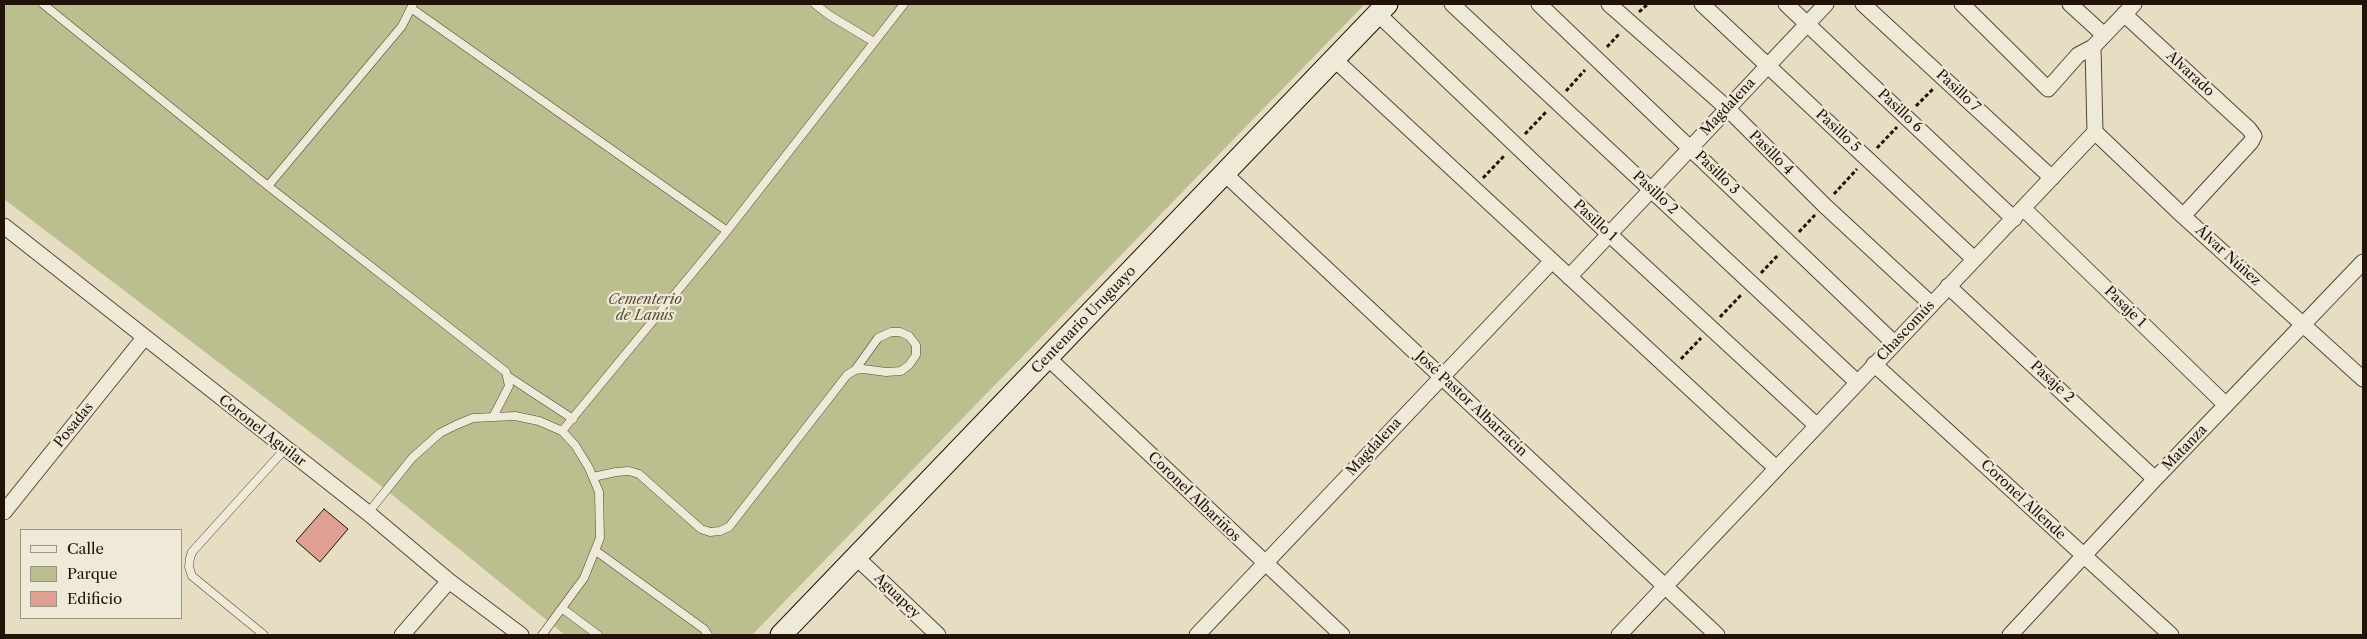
<!DOCTYPE html>
<html>
<head>
<meta charset="utf-8">
<style>
	body { margin:0 }
	#map { position:relative; width:2367px; height:639px; overflow:hidden; background:#e7ddc3; font-family:"Libre Caslon Text",serif }
	canvas { display:block }
	.frame { position:absolute; inset:0; border:5px solid #221308; pointer-events:none }
	.legend { position:absolute; left:20px; top:529px; width:162px; height:90px; box-sizing:border-box; background:#efe9d8; border:1px solid #9d9385; margin:0; padding:6px 9px; list-style:none; font-size:15px; color:#221308 }
	.legend li { display:flex; align-items:center; gap:10px; height:25px }
	.legend b { width:25px; border:1px solid #9d9385 }
</style>
</head>
<body>
<div id="map">
<canvas width="2367" height="639"></canvas>
<div class="frame"></div>
<ul class="legend">
<li><b style="height:6px;background:#efe9d8"></b>Calle</li>
<li><b style="height:14px;background:#bbbf90"></b>Parque</li>
<li><b style="height:14px;background:#df9f92"></b>Edificio</li>
</ul>
</div>
<script>
const c = document.querySelector('canvas').getContext('2d');
c.lineJoin = 'round';
function fill(path, color) { c.fillStyle = color; c.fill(path, 'evenodd'); }
const poly = rows => new Path2D(rows.map(r => 'M' + r).join(''));
function strokePath(path, color, width, dash) { c.strokeStyle = color; c.lineWidth = width; c.lineCap = dash ? 'butt' : 'round'; c.setLineDash(dash || []); c.stroke(path); }
function drawText(font, color, halo, rows, align = 'center') {
  c.font = font + ' "Libre Caslon Text",serif'; c.lineWidth = 4.5; c.setLineDash([]); c.textBaseline = 'middle'; c.strokeStyle = halo; c.fillStyle = color; for (const [text, x, y, turn = 0] of rows) {
    c.save(); c.translate(x, y); c.rotate((+turn || 0) * Math.PI / 180); c.textAlign = isNaN(turn) ? turn : align; if (halo) c.strokeText(text, 0, 0); c.fillText(text, 0, 0); c.restore();
  }
}
fill(poly([
	[4,4,1365,4,752,635,565,635,385,489,4,199]
]), '#bbbf90');
const building = poly([
	[324,509,348,529,320,562,296,541,324,509]
]);
fill(building, '#df9f92');
strokePath(building, '#221308', 1);
const service = poly([
	[43,4,268,186,506,372,509,386,494,415],
	[815,4,829,15,874,42],
	[411,8,727,231],
	[268,186,402,26,413,4],
	[509,377,573,419],
	[562,431,727,231,904,4],
	[593,477,616,472,629,471,639,474,701,529,710,532,720,531,729,527,847,375,855,370,863,369,886,372,901,371,909,365,916,355,916,345,909,336,900,332,891,332,878,338,855,370],
	[368,513,412,458,440,433,456,425,473,418,515,416,539,421,562,431,575,445,589,468,599,492,600,538,584,578,542,635],
	[596,551,704,629,708,635],
	[563,609,598,635],
	[264,635,192,576,189,567,190,558,192,552,285,449]
]);
const minor = poly([
	[1452,4,1857,382],
	[1539,4,1894,343],
	[1609,4,1727,108,1824,205,1931,304],
	[1702,4,1974,259],
	[1786,4,2014,219],
	[1863,4,2052,178],
	[1962,4,2048,89,2078,55,2093,47,2134,4],
	[2070,4,2104,35],
	[1378,14,1609,234,1816,425],
	[2124,14,2249,129,2254,136,2251,142,2183,216],
	[1334,59,1776,468],
	[2095,132,2183,216,2363,379],
	[1224,173,1717,635],
	[2023,208,2226,405],
	[4,226,368,513,449,581,521,635],
	[1569,277,1826,4],
	[1948,286,2155,479],
	[1048,358,1342,635],
	[1874,364,2171,635],
	[4,512,144,338],
	[856,557,938,635],
	[402,635,449,581],
	[1197,635,1552,261],
	[1619,635,2095,132,2093,47],
	[2010,635,2155,479,2363,262]
]);
const secondary = poly([
	[781,635,1387,4]
]);
strokePath(service, '#534637', 9);
strokePath(minor, '#534637', 17);
strokePath(secondary, '#221308', 23);
strokePath(poly([
	[1639,12,1648,4],
	[1607,47,1620,33],
	[1566,91,1585,70],
	[1916,106,1933,89],
	[1525,134,1546,112],
	[1877,148,1897,127],
	[1483,178,1505,155],
	[1834,194,1857,169],
	[1799,232,1815,215],
	[1761,273,1779,254],
	[1720,317,1742,294],
	[1681,359,1701,338]
]), '#221308', 3, [4, 2.5]);
strokePath(service, '#efe9d8', 8);
strokePath(minor, '#efe9d8', 15);
strokePath(secondary, '#efe9d8', 21);
drawText('14px', '#221308', '#efe9d8', [
	["Alvarado",2190,74,43],
	["Pasillo 7",1958,91,43],
	["Magdalena",1728,107,-47],
	["Pasillo 6",1900,111,43],
	["Pasillo 5",1838,131,43],
	["Pasillo 4",1771,153,45],
	["Pasillo 3",1717,173,44],
	["Pasillo 2",1655,193,43],
	["Pasillo 1",1595,221,43],
	["Álvar Núñez",2228,256,42],
	["Pasaje 1",2125,307,44],
	["Centenario Uruguayo",1084,320,-46],
	["Chascomús",1906,331,-47],
	["Pasaje 2",2052,382,43],
	["José Pastor Albarracín",1471,404,43],
	["Posadas",74,425,-51],
	["Coronel Aguilar",262,431,38],
	["Magdalena",1374,447,-47],
	["Matanza",2185,448,-46],
	["Coronel Albariños",1194,497,44],
	["Coronel Allende",2023,500,43],
	["Aguapey",897,596,44]
]);
drawText('italic 14px', '#584f38', '#efe9d8', [
	["Cementerio",645,300],
	["de Lanús",645,316]
]);
</script>
</body>
</html>
